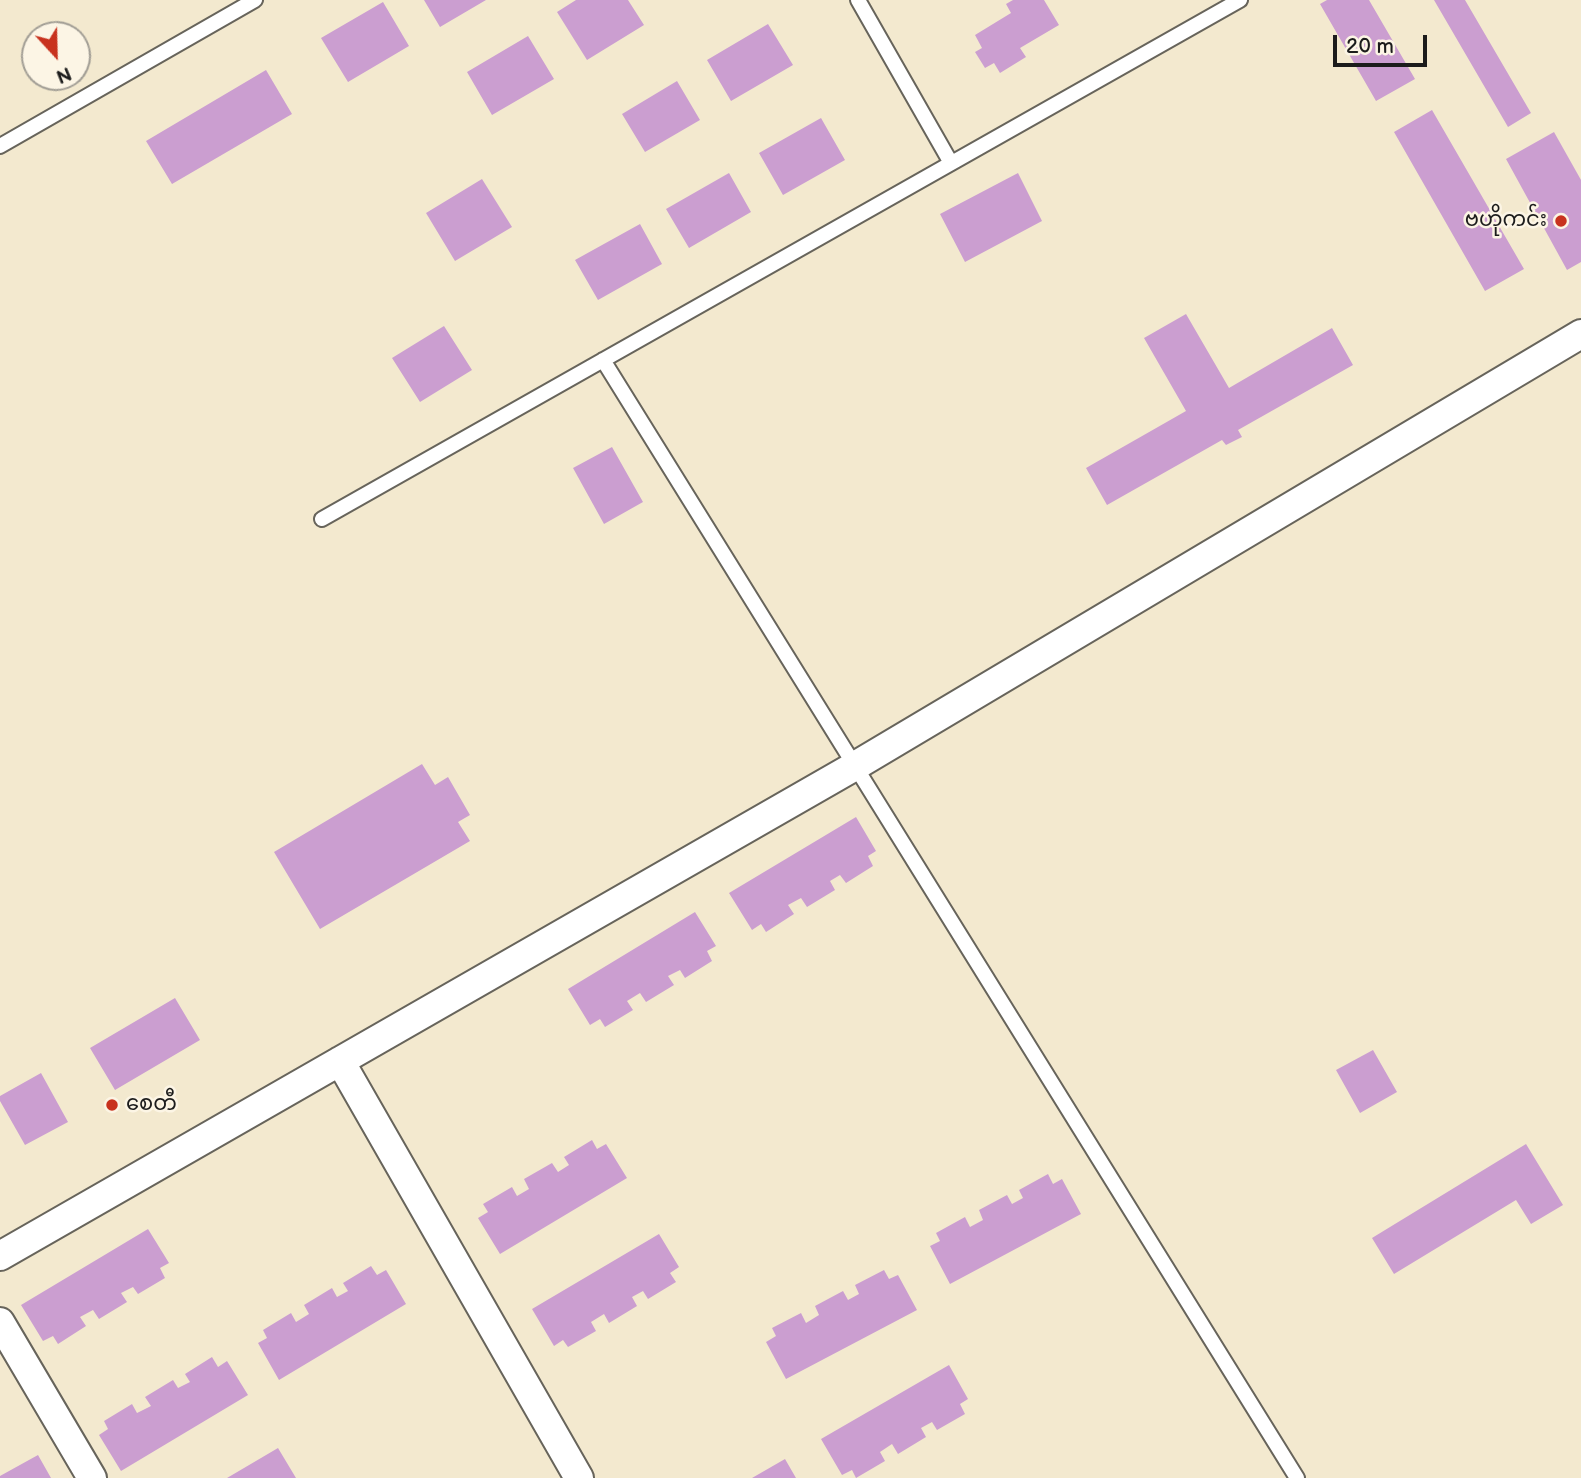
<!DOCTYPE html>
<html>
<head>
<meta charset="utf-8">
<style>
	body { margin:0 }
	#map { position:relative; width:1581px; height:1478px; overflow:hidden; background:#f3e9cf; font-family:"Balsamiq Sans",sans-serif }
	canvas { display:block }
	.north { position:absolute; left:21px; top:21px; width:70px; height:70px; box-sizing:border-box; background:#fcf5e5; border:2px solid #a29e95; border-radius:50%; rotate:158deg; font-size:19px; font-weight:700; line-height:28px; text-align:center; color:#1c1c1c }
	.north::after { content:''; display:block; margin:auto; width:24px; height:32px; background:#c8321e; clip-path:polygon(50% 0,100% 100%,50% 72%,0 100%) }
	.scale { position:absolute; left:1333px; top:35px; width:94px; height:32px; box-sizing:border-box; border:4px solid #1c1c1c; border-top:0; padding-left:9px; font-size:21px; line-height:24px; white-space:nowrap; color:#1c1c1c; -webkit-text-stroke:5px #fcf5e5; paint-order:stroke }
</style>
</head>
<body>
<div id="map">
<canvas width="1581" height="1478"></canvas>
<div class="north">N</div>
<div class="scale">20 m</div>
</div>
<script>
const c = document.querySelector('canvas').getContext('2d');
c.lineJoin = 'round';
function fill(path, color) { c.fillStyle = color; c.fill(path, 'evenodd'); }
const poly = rows => new Path2D(rows.map(r => 'M' + r).join(''));
function strokePath(path, color, width, dash) { c.strokeStyle = color; c.lineWidth = width; c.lineCap = dash ? 'butt' : 'round'; c.setLineDash(dash || []); c.stroke(path); }
function drawText(font, color, halo, rows, align = 'center') {
  c.font = font + ' "Balsamiq Sans","Noto Sans Myanmar",sans-serif'; c.lineWidth = 5; c.setLineDash([]); c.textBaseline = 'middle'; c.strokeStyle = halo; c.fillStyle = color; for (const [text, x, y, turn = 0] of rows) {
    c.save(); c.translate(x, y); c.rotate((+turn || 0) * Math.PI / 180); c.textAlign = isNaN(turn) ? turn : align; if (halo) c.strokeText(text, 0, 0); c.fillText(text, 0, 0); c.restore();
  }
}
fill(poly([
	[424,0,486,0,440,27],
	[576,0,628,0,644,25,587,60,557,12],
	[1013,0,1044,0,1059,25,1020,48,1026,57,1000,73,994,63,985,68,975,52,982,48,975,35,1011,13,1006,4],
	[1327,0,1369,0,1415,79,1376,101,1320,4],
	[1434,0,1465,0,1531,113,1508,127],
	[383,2,409,46,348,82,321,38],
	[768,24,793,65,731,101,707,60],
	[528,36,554,79,492,115,467,72],
	[266,70,292,114,172,184,146,141],
	[677,81,700,120,645,152,622,114],
	[1432,110,1524,269,1485,291,1394,132],
	[821,118,845,160,783,195,759,153],
	[1554,132,1581,180,1581,262,1567,270,1506,159],
	[729,173,751,212,689,248,666,209],
	[1018,173,1042,221,965,262,940,214],
	[482,179,512,227,455,261,426,213],
	[640,224,662,264,598,300,575,260],
	[1186,314,1229,388,1332,328,1353,365,1238,430,1242,437,1226,445,1222,440,1107,505,1086,468,1186,411,1144,338],
	[444,326,472,370,420,402,392,358],
	[612,447,643,502,604,524,573,468],
	[422,764,435,785,448,777,470,815,458,822,470,841,320,929,274,852],
	[856,817,876,851,868,856,873,866,846,883,840,875,830,881,835,890,807,907,801,898,788,905,794,914,766,932,761,924,752,930,729,893],
	[695,912,716,946,707,951,712,961,685,978,680,970,668,976,674,985,646,1002,640,993,627,1001,633,1010,605,1027,600,1019,590,1025,568,989],
	[175,998,200,1040,115,1090,90,1048],
	[1373,1050,1397,1092,1360,1113,1336,1070],
	[41,1073,68,1122,25,1145,0,1101,0,1096],
	[592,1140,597,1149,606,1144,627,1178,500,1254,478,1218,488,1212,483,1204,512,1187,517,1196,529,1189,524,1179,552,1163,558,1172,569,1165,564,1157],
	[1526,1144,1563,1205,1531,1224,1516,1200,1394,1274,1372,1238],
	[1048,1174,1053,1184,1062,1179,1081,1214,950,1284,930,1246,940,1241,936,1233,965,1217,970,1227,983,1220,979,1210,1007,1195,1012,1204,1023,1198,1019,1190],
	[148,1229,169,1263,160,1268,165,1278,138,1294,133,1287,121,1293,127,1302,99,1319,93,1310,80,1317,86,1326,58,1344,53,1336,43,1341,21,1305],
	[659,1234,679,1267,670,1273,676,1282,648,1299,643,1291,632,1297,637,1306,609,1323,604,1314,591,1322,596,1331,568,1347,563,1340,554,1346,532,1309],
	[371,1266,377,1275,386,1270,406,1304,279,1380,258,1343,267,1338,263,1330,291,1313,296,1322,309,1314,304,1305,332,1288,337,1297,348,1291,343,1283],
	[884,1270,889,1279,898,1275,917,1310,786,1379,766,1342,776,1336,772,1328,801,1313,806,1323,819,1315,815,1306,843,1291,848,1300,859,1294,855,1285],
	[212,1357,218,1367,227,1361,248,1395,121,1471,99,1435,108,1429,104,1421,132,1404,137,1413,151,1406,145,1397,173,1380,178,1388,190,1382,185,1374],
	[949,1365,968,1399,960,1404,965,1414,937,1430,932,1422,921,1428,926,1437,898,1454,892,1444,880,1452,885,1461,856,1478,852,1470,842,1475,821,1439],
	[278,1448,296,1478,227,1478],
	[38,1455,51,1478,0,1478,0,1476],
	[785,1459,796,1478,752,1478]
]), '#cb9ed0');
const service = poly([
	[858,0,951,163],
	[0,146,255,0],
	[603,360,1297,1478],
	[322,519,1240,0]
]);
const minor = poly([
	[340,1061,579,1478],
	[0,1256,855,766,1581,334],
	[0,1322,92,1478]
]);
strokePath(service, '#67645b', 18);
strokePath(minor, '#67645b', 32);
strokePath(service, '#fff', 14);
strokePath(minor, '#fff', 28);
for (const [x, y, r, color] of [
	[1561,221,7,"#c8321e"],
	[112,1105,7,"#c8321e"]
]) { const dot = new Path2D(); dot.arc(x, y, r, 0, 2 * Math.PI); c.fillStyle = color; c.fill(dot); strokePath(dot, '#fcf5e5', 2.5); }
drawText('21px', '#1c1c1c', '#fcf5e5', [
	["ဗဟိုကင်း",1547,221],
	["စေတီ",126,1105,"left"]
], 'right');
</script>
</body>
</html>
